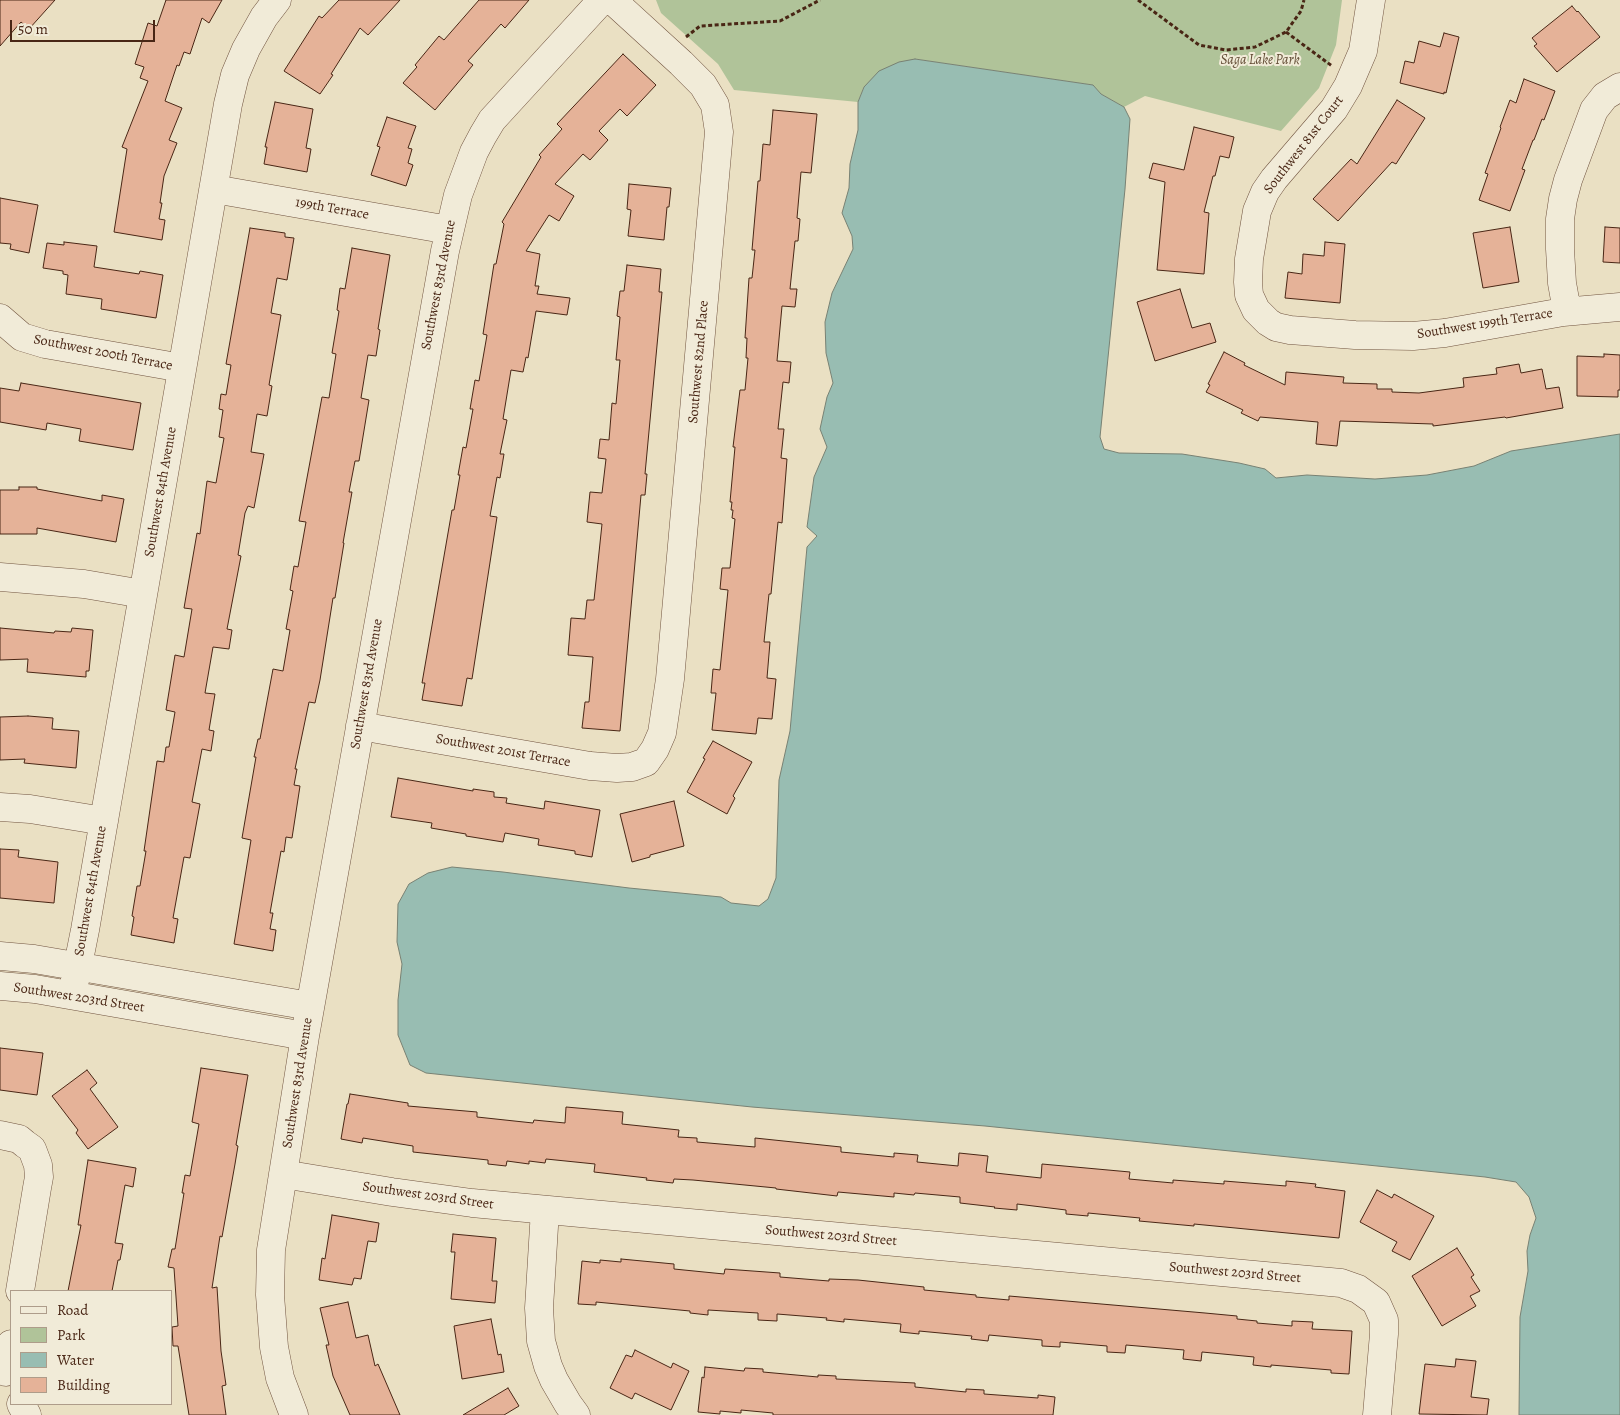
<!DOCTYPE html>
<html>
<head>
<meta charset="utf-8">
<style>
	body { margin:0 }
	#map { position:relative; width:1620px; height:1415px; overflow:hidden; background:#eae0c3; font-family:Alegreya,serif }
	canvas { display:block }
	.legend { position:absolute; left:10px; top:1290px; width:162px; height:115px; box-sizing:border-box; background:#f1ebd8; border:1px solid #ae9c8a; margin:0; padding:6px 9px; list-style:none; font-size:15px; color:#492615 }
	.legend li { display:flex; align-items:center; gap:10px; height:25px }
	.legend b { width:25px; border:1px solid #ae9c8a }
	.scale { position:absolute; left:10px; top:20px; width:145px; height:22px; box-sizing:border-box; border:2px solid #492615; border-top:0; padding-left:6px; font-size:15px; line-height:18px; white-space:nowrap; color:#492615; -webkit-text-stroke:4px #f1ebd8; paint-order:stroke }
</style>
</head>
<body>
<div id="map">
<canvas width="1620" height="1415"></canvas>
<ul class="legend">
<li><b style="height:6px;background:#f1ebd8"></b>Road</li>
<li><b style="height:14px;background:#b0c399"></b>Park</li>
<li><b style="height:14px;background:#98bdb2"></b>Water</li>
<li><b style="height:14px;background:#e5b298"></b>Building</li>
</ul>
<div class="scale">50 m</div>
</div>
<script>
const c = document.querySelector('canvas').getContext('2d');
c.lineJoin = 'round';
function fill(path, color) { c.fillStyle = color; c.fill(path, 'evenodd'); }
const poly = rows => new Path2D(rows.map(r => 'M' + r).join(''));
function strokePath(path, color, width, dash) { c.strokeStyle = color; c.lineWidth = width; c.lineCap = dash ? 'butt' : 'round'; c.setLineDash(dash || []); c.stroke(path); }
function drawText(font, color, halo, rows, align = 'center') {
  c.font = font + ' Alegreya,serif'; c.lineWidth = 4; c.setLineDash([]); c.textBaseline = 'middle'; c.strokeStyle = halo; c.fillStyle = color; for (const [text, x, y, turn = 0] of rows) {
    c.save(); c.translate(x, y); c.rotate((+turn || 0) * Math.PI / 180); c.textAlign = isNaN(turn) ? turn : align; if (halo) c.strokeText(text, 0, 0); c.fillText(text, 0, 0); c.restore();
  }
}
fill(poly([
	[656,0,1342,0,1336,45,1319,88,1281,131,1145,96,1124,107,1101,94,1092,85,915,59,864,87,858,102,734,90,718,64,661,13]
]), '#b0c399');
const water = poly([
	[915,59,1093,85,1101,94,1124,107,1130,119,1125,189,1100,437,1104,449,1119,453,1182,454,1239,463,1265,469,1276,478,1307,475,1375,479,1427,475,1474,466,1511,451,1620,434,1620,1415,1519,1415,1520,1317,1528,1271,1527,1251,1530,1235,1536,1218,1529,1197,1516,1182,1485,1177,985,1126,752,1107,426,1073,410,1065,398,1035,398,1000,402,964,397,942,398,904,409,884,428,873,452,867,503,872,629,888,721,897,731,903,759,906,768,899,776,878,779,780,790,731,807,547,817,536,807,527,814,477,827,447,820,429,827,397,833,383,826,353,825,322,832,293,853,249,852,236,842,213,849,188,850,164,858,130,858,102,864,87,879,71,899,62,915,59]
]);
fill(water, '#98bdb2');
strokePath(water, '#788173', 1);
const building = poly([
	[0,0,55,0,29,29,21,22,0,46,0,0],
	[166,0,222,0,209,23,202,18,190,54,184,52,179,66,177,65,165,101,182,108,169,140,177,143,164,176,160,203,162,203,159,219,165,220,162,240,114,232,127,149,122,147,148,81,140,78,144,67,135,64,148,23,157,26,166,0],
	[339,0,400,0,368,35,360,28,331,74,333,75,320,94,284,71,319,16,322,18,339,0],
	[479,0,529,0,505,28,501,24,468,61,473,65,435,110,403,83,417,67,415,65,439,36,444,40,479,0],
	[1572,6,1577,12,1578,11,1600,37,1557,72,1534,46,1537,44,1532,38,1572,6],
	[1444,33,1459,37,1446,93,1444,92,1444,94,1400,83,1405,61,1414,63,1419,41,1440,47,1444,33],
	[623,54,656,85,627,116,620,109,599,131,608,140,590,160,583,154,555,184,574,196,559,221,549,215,526,251,540,254,535,286,539,286,537,294,570,298,567,315,536,311,528,358,526,357,523,372,511,370,503,419,507,420,500,454,504,454,500,478,497,477,490,516,497,517,472,679,467,678,462,706,422,700,425,683,422,683,452,510,454,510,460,475,458,475,463,447,466,448,473,409,470,409,475,380,479,381,487,335,483,334,494,264,496,264,504,224,502,222,541,157,539,155,562,129,557,124,623,54],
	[1524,79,1555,91,1544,120,1542,119,1534,140,1533,140,1522,169,1525,170,1510,211,1479,200,1488,174,1485,173,1501,128,1500,127,1510,100,1516,103,1524,79],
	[1397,100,1425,118,1396,164,1392,162,1338,221,1313,199,1351,159,1357,164,1397,100],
	[275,102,313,109,306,148,311,149,307,172,264,164,267,147,265,147,275,102],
	[773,110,817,114,811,173,801,172,797,218,800,219,798,241,795,241,790,289,797,289,795,307,782,306,777,361,791,362,789,383,783,382,778,429,784,429,781,458,787,459,782,523,778,522,771,594,769,594,764,642,770,642,767,678,776,679,772,719,758,718,756,734,712,730,716,693,711,693,713,669,720,670,728,590,720,589,722,568,730,568,735,519,732,518,733,510,731,510,732,502,730,502,735,447,733,447,740,390,745,390,748,358,746,358,747,338,745,338,749,278,752,278,755,250,752,250,758,181,760,181,763,144,770,145,773,110],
	[387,117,416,126,408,148,412,149,408,163,413,165,406,186,371,175,380,147,377,146,387,117],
	[1194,127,1234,137,1229,158,1220,156,1215,176,1213,176,1204,212,1209,213,1204,274,1157,270,1165,182,1149,178,1153,163,1184,170,1194,127],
	[629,184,671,188,669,207,667,207,664,240,628,236,631,210,627,209,629,184],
	[0,198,38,205,29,253,10,249,11,244,0,243,0,198],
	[1510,227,1519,282,1483,288,1473,233,1510,227],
	[1605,227,1620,228,1620,263,1603,262,1605,227],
	[250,228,285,233,285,237,294,238,287,280,277,278,271,313,281,315,269,385,272,386,267,416,257,414,251,452,264,454,254,508,248,506,245,513,238,555,241,556,227,629,232,630,229,649,213,647,205,693,215,694,209,730,214,731,211,751,202,749,192,802,200,804,190,858,184,857,173,918,178,919,174,943,131,935,134,917,132,916,137,886,140,886,146,851,144,851,157,761,164,762,166,747,169,747,175,712,166,710,175,655,184,657,192,609,184,608,197,533,200,534,207,481,216,483,224,438,219,437,223,410,219,409,221,394,226,395,231,365,226,364,250,228],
	[64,242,97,246,94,267,139,274,140,271,163,275,156,318,101,309,102,299,66,294,68,275,63,274,63,271,43,268,47,243,64,245,64,242],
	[1325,242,1345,244,1340,303,1285,298,1288,272,1302,274,1303,254,1324,256,1325,242],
	[352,248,390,255,378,329,380,330,376,356,368,355,361,398,369,400,359,461,355,461,349,492,352,492,343,543,344,543,335,598,333,598,320,680,315,703,309,702,295,769,297,769,294,785,300,786,292,838,286,837,284,852,281,851,270,913,273,913,270,929,276,930,273,951,234,944,251,840,242,838,256,757,254,757,258,739,260,739,273,669,283,671,290,630,286,629,293,591,290,590,294,566,298,567,306,522,299,521,322,397,329,398,336,354,332,353,339,311,337,310,340,288,345,289,352,248],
	[627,265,661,269,659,292,662,292,645,474,647,474,645,495,641,495,620,731,582,728,585,702,589,702,593,657,568,655,571,618,585,619,587,600,594,600,602,524,587,522,590,492,602,493,606,459,598,458,600,439,609,440,612,403,616,404,620,360,616,360,620,317,617,316,620,291,624,291,627,265],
	[1180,289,1192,328,1210,323,1216,342,1155,361,1137,302,1180,289],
	[1224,352,1245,363,1244,365,1285,385,1286,372,1344,377,1343,383,1377,384,1377,389,1392,389,1392,392,1419,393,1464,387,1463,378,1497,374,1496,368,1519,364,1521,373,1542,369,1546,389,1559,387,1563,408,1506,418,1505,417,1433,426,1433,424,1340,421,1337,446,1316,444,1318,422,1260,417,1258,421,1241,413,1243,410,1206,392,1210,385,1208,384,1224,352],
	[1604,354,1620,355,1620,390,1618,390,1618,397,1577,396,1577,356,1604,357,1604,354],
	[21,383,141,403,133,450,79,441,81,429,47,423,46,430,0,422,0,388,19,391,21,383],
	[19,487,37,487,37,489,102,501,102,495,124,499,116,542,37,528,37,534,0,534,0,490,19,490,19,487],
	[0,628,54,633,55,631,71,632,72,628,93,630,89,671,86,671,86,677,27,672,28,659,0,660,0,628],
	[28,716,53,718,52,729,79,731,76,768,24,763,25,759,0,760,0,717,28,716],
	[713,741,752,762,733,796,735,798,727,814,687,792,705,759,703,758,713,741],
	[398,778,473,791,473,789,494,792,494,797,507,798,506,803,544,809,545,801,600,810,592,857,575,854,575,851,538,845,539,839,505,833,503,842,466,836,466,834,431,828,432,823,391,817,398,778],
	[674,801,684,846,650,855,650,857,632,862,620,814,674,801],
	[0,849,19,850,18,857,58,862,54,903,0,898,0,849],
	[0,1048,43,1053,37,1095,0,1090,0,1048],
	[201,1068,248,1075,236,1145,238,1146,235,1164,222,1237,220,1236,212,1288,217,1287,221,1351,226,1385,222,1386,226,1415,189,1415,178,1346,173,1346,172,1327,178,1326,174,1268,168,1267,172,1249,175,1249,184,1193,182,1193,185,1175,190,1176,199,1124,192,1122,201,1068],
	[87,1070,97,1083,90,1089,118,1127,88,1149,76,1133,78,1130,52,1096,87,1070],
	[350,1094,408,1103,408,1106,477,1112,477,1117,533,1123,534,1120,565,1123,566,1107,623,1112,622,1124,679,1130,678,1137,697,1138,697,1142,755,1147,755,1138,774,1140,841,1147,841,1152,894,1157,894,1153,918,1155,917,1162,958,1166,959,1153,988,1156,986,1172,1041,1178,1042,1164,1130,1172,1129,1179,1173,1183,1173,1180,1224,1184,1224,1181,1286,1186,1286,1181,1316,1184,1315,1187,1345,1191,1339,1238,1194,1224,1194,1226,1139,1221,1140,1218,1088,1213,1088,1216,1066,1214,1066,1210,1017,1204,1017,1210,994,1208,995,1207,960,1203,960,1197,915,1193,914,1195,894,1193,894,1197,838,1192,837,1196,776,1189,776,1188,693,1180,674,1179,673,1183,646,1180,647,1178,594,1172,595,1164,546,1159,545,1163,529,1161,529,1164,507,1161,506,1166,488,1164,488,1160,413,1152,413,1146,363,1138,362,1143,341,1139,347,1104,348,1104,350,1094],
	[88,1160,136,1168,133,1187,125,1185,115,1243,123,1244,120,1260,118,1260,112,1291,68,1291,81,1225,78,1225,88,1160],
	[1377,1190,1392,1198,1394,1194,1434,1216,1410,1260,1392,1251,1397,1242,1360,1222,1377,1190],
	[332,1215,379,1223,376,1242,368,1241,361,1279,354,1278,352,1285,319,1280,322,1258,325,1259,332,1215],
	[453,1234,496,1238,492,1281,497,1281,495,1303,451,1299,455,1252,451,1252,453,1234],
	[1457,1248,1474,1275,1471,1277,1480,1291,1470,1296,1476,1306,1442,1326,1412,1276,1457,1248],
	[621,1259,674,1264,674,1269,724,1274,725,1269,780,1273,780,1277,829,1281,829,1279,858,1280,924,1287,924,1290,976,1295,976,1297,1009,1300,1009,1296,1205,1313,1237,1316,1237,1319,1257,1321,1257,1323,1292,1326,1292,1321,1313,1322,1312,1329,1352,1331,1349,1374,1331,1373,1331,1370,1271,1365,1271,1367,1253,1365,1254,1357,1202,1352,1201,1361,1183,1359,1184,1350,1126,1345,1125,1353,1107,1352,1107,1346,1060,1342,1060,1347,1042,1346,1042,1340,989,1335,988,1341,971,1339,972,1336,919,1331,919,1334,900,1332,901,1324,844,1319,844,1322,826,1320,827,1318,777,1314,777,1321,758,1320,758,1313,708,1310,708,1315,690,1313,690,1311,596,1302,596,1305,578,1304,582,1261,600,1263,600,1260,621,1262,621,1259],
	[348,1302,356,1338,368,1335,375,1366,378,1364,400,1415,350,1415,333,1376,326,1345,329,1345,320,1308,348,1302],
	[491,1319,498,1355,501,1354,504,1372,462,1379,454,1326,491,1319],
	[635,1350,671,1368,673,1363,689,1371,671,1410,635,1393,632,1399,610,1388,626,1355,632,1357,635,1350],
	[1456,1359,1476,1361,1471,1397,1489,1399,1487,1415,1419,1414,1425,1364,1455,1367,1456,1359],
	[705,1367,744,1371,745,1368,763,1369,763,1372,818,1377,818,1375,836,1376,836,1379,915,1383,915,1387,966,1392,966,1389,984,1390,984,1394,1038,1398,1038,1395,1055,1397,1053,1415,773,1415,773,1413,741,1410,741,1413,720,1411,720,1414,698,1412,702,1377,704,1378,705,1367],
	[508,1388,519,1406,504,1415,463,1415,508,1388]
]);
fill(building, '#e5b298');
strokePath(building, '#492615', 1);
const minor = poly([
	[1371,0,1363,51,1348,86,1334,109,1274,179,1265,192,1257,211,1249,259,1248,282,1249,295,1256,310,1268,322,1276,327,1290,330,1355,335,1413,336,1445,333,1563,312,1620,307],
	[214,189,449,230],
	[1567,311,1562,283,1560,249,1560,219,1563,199,1568,180,1594,110,1605,96,1620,87],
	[0,318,22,337,45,344,182,368],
	[0,577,84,584,143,594],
	[360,726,590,766,617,768,632,767,646,762,655,749,662,733,670,679,719,132,715,105,703,85,681,63,612,0],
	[0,807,30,809,104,821],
	[0,956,34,959,310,1006],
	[0,986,35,989,305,1036],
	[72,995,85,930,228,104,235,75,246,49,264,17,277,0],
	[0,1135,19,1139,25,1144,32,1149,38,1165,39,1177,37,1188,20,1291],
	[283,1174,392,1192,472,1203,1341,1283,1358,1289,1376,1302,1384,1320,1384,1334,1377,1415],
	[545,1210,539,1308,541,1341,548,1366,554,1380,568,1404,576,1415],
	[0,1364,6,1372,11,1344],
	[21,1404,27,1415],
	[294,1415,280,1378,274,1347,270,1295,271,1250,305,1036,445,251,458,195,474,152,483,135,492,120,602,0]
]);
strokePath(minor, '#715440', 29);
strokePath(poly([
	[1138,0,1199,45,1226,50,1255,47,1286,32,1301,11,1304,0],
	[1286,32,1332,66],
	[686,37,700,26,780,21,820,0]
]), '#492615', 3, [4, 2.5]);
strokePath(minor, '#f1ebd8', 28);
drawText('italic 14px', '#634d36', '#f1ebd8', [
	["Saga Lake Park",1260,61]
]);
drawText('14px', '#492615', '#f1ebd8', [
	["Southwest 81st Court",1304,145,-52],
	["199th Terrace",332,209,10],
	["Southwest 83rd Avenue",439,285,-79],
	["Southwest 199th Terrace",1485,324,-9],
	["Southwest 200th Terrace",103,353,11],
	["Southwest 82nd Place",699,362,-85],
	["Southwest 84th Avenue",161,492,-80],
	["Southwest 83rd Avenue",367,684,-80],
	["Southwest 201st Terrace",503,751,10],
	["Southwest 84th Avenue",91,891,-80],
	["Southwest 203rd Street",79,998,9],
	["Southwest 83rd Avenue",298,1083,-81],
	["Southwest 203rd Street",428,1196,8],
	["Southwest 203rd Street",831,1236,5],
	["Southwest 203rd Street",1235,1273,5]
]);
</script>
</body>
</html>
